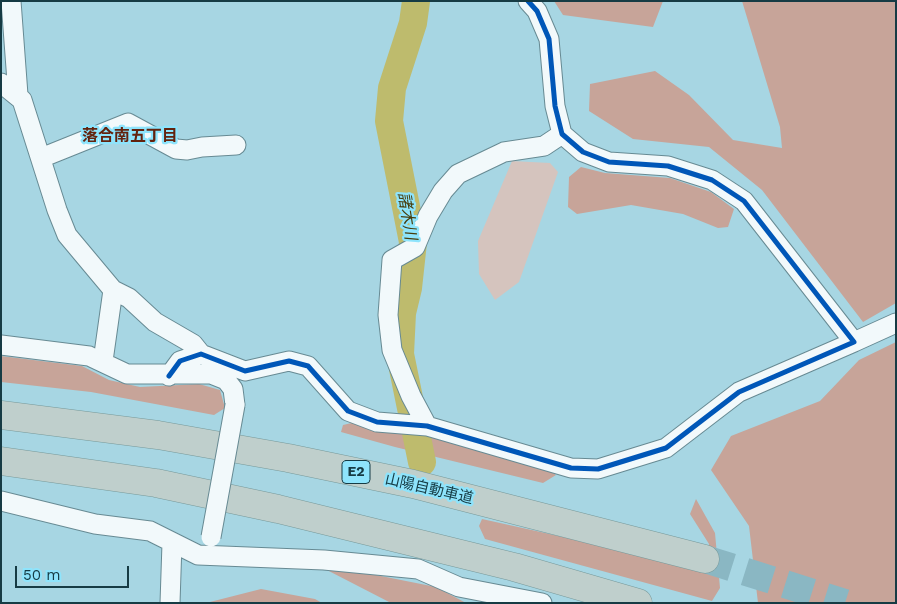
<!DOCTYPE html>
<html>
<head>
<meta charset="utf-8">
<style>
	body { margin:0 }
	#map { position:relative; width:897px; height:604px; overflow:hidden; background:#a7d6e3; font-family:"Work Sans",sans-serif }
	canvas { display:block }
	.frame { position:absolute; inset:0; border:2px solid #163b44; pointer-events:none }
	.scale { position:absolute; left:15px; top:566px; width:114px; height:22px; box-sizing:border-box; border:2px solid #163b44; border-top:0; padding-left:6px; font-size:15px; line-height:18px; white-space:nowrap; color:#163b44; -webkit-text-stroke:4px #8ee4fc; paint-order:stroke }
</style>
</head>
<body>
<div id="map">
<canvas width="897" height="604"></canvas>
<div class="frame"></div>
<div class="scale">50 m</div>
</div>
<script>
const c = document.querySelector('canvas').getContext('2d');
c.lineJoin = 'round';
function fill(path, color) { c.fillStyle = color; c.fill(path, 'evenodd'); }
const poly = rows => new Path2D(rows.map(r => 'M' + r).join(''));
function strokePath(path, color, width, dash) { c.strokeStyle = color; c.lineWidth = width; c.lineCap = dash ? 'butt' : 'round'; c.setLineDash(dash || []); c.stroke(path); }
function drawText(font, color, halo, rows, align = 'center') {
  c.font = font + ' "Work Sans","Noto Sans JP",sans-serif'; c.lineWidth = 4.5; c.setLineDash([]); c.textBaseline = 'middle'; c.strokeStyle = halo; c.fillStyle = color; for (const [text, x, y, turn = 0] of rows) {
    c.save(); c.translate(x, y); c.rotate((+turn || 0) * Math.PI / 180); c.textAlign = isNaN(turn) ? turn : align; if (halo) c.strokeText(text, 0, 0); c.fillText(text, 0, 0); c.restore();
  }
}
fill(poly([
	[512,161,550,163,558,172,519,282,495,300,479,274,478,241]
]), '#d5c4be');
fill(poly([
	[554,1,663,1,653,27,563,15],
	[742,1,896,1,896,303,863,322,762,190,709,147,633,139,589,111,590,84,655,71,689,95,733,140,782,148,780,127],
	[581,167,605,173,670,178,711,192,734,209,728,227,718,228,683,214,631,205,577,214,568,207,569,177],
	[896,342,896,603,758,603,749,526,711,470,731,436,820,401,859,360],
	[1,356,82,366,109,380,140,387,199,384,220,390,225,408,214,415,91,392,1,382],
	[356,422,425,434,550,470,556,475,543,483,395,447,341,432,343,425],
	[696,499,715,533,720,588,712,601,485,539,479,526,482,519,703,568,709,544,690,514],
	[323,568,371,574,436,587,466,603,391,603],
	[261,589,315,599,322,603,206,603]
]), '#c7a499');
strokePath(poly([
	[416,1,413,23,392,88,389,121,413,242,408,288,402,313,400,354,422,462]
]), '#bebb6d', 28);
strokePath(poly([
	[705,559,845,603]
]), '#8ab7c3', 28, [28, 14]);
const minor = poly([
	[11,1,18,95],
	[1,83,22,100,57,210,67,235,113,290,103,361],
	[41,158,128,123,176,149,187,150,202,147,236,145],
	[113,290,129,298,155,322,193,344,201,354],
	[854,342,896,323],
	[1,345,89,356,127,374,211,374,226,380,233,389,235,405],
	[169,376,180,361,201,354,245,371,289,361,308,366,348,411,377,422,427,426,571,468,598,469,666,448,739,392,854,342,744,201,712,180,668,166,609,162,583,152,562,134,555,106,549,39,537,11,528,1],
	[427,426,411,396,392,350,388,315,392,260,415,247,428,216,443,191,458,174,504,152,544,146,562,134],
	[1,501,95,524,150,531,198,555,324,560,418,569,459,587,542,603],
	[170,603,172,543]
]);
const highway = poly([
	[1,415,158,435,288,458,413,484,705,559],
	[1,461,156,483,278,509,514,567,638,603]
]);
strokePath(minor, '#678a93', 21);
strokePath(highway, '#77999a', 29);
strokePath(minor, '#f2f9fb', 19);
strokePath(highway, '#bfcfcc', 28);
const minorBridge = poly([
	[211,537,235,405]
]);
strokePath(minorBridge, '#678a93', 21, []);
strokePath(minorBridge, '#f2f9fb', 19);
strokePath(poly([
	[169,376,180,361,201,354,245,371,289,361,308,366,348,411,377,422,427,426,571,468,598,469,666,448,739,392,854,342,744,201,712,180,668,166,609,162,583,152,562,134,555,106,549,39,537,11,528,1]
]), '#0057b8', 5);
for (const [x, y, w] of [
	[356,472,28]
]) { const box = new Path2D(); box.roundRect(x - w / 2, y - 11.5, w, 23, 4); c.fillStyle = '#8ee4fc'; c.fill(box); strokePath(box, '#163b44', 1); }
drawText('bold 14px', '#163b44', null, [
	["E2",356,472]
]);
drawText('15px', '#163b44', '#8ee4fc', [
	["山陽自動車道",429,489,13]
]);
drawText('bold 16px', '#63220d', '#8ee4fc', [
	["落合南五丁目",130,136]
]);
drawText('italic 16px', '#473d0d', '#8ee4fc', [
	["諸木川",407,216,81]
]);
</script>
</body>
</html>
